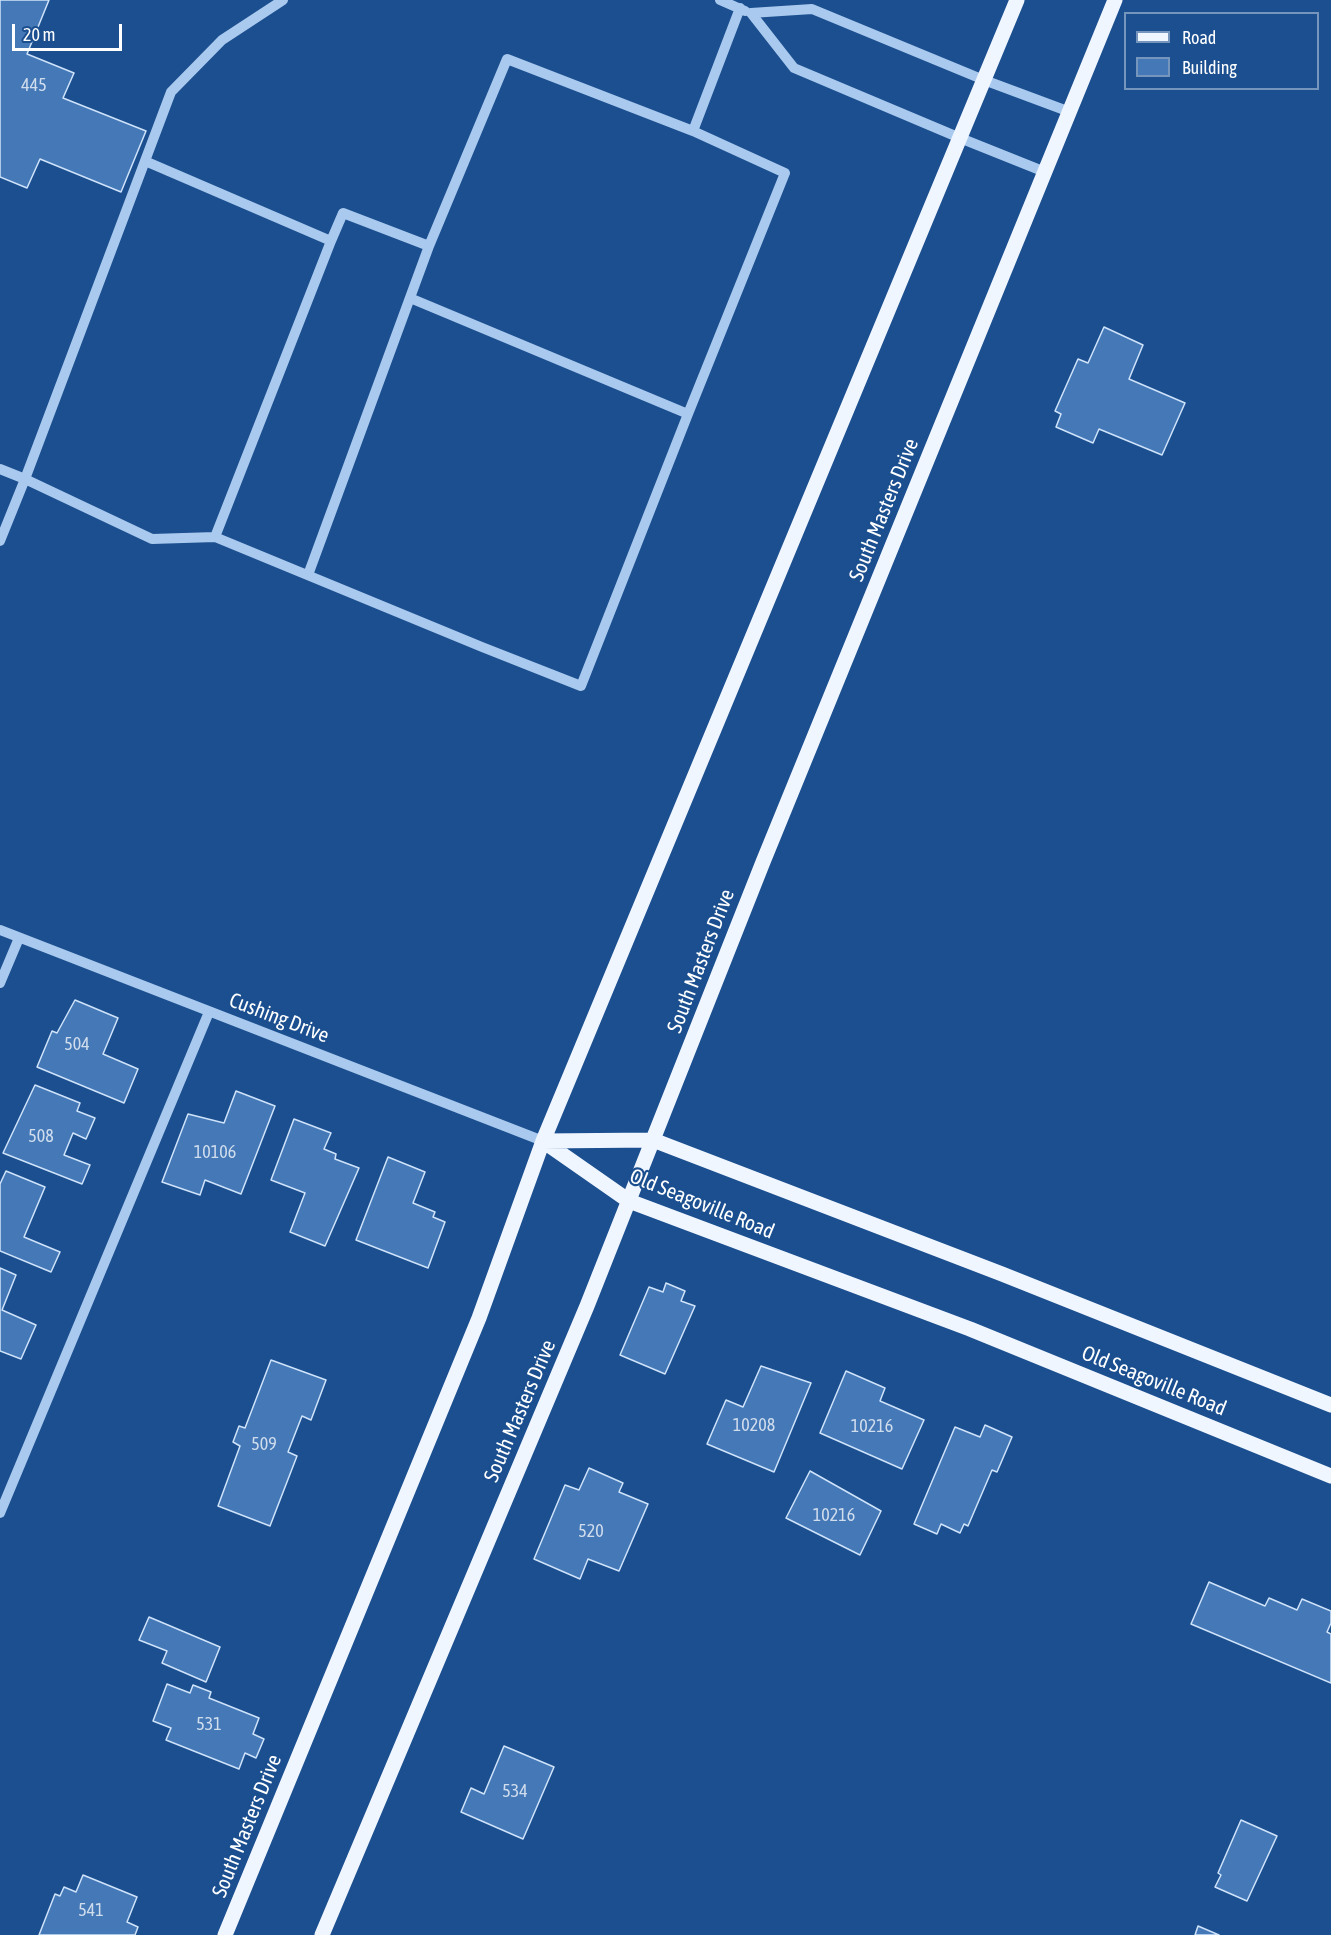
<!DOCTYPE html>
<html>
<head>
<meta charset="utf-8">
<style>
	body { margin:0 }
	#map { position:relative; width:1331px; height:1935px; overflow:hidden; background:#1b4f8f; font-family:"Asap Condensed",sans-serif }
	canvas { display:block }
	.legend { position:absolute; left:1124px; top:12px; width:195px; height:78px; box-sizing:border-box; background:#1b4f8f; border:2px solid #7695bc; margin:0; padding:8px 10px; list-style:none; font-size:18px; color:#fff }
	.legend li { display:flex; align-items:center; gap:12px; height:30px }
	.legend b { width:30px; border:2px solid #7695bc }
	.scale { position:absolute; left:12px; top:24px; width:110px; height:27px; box-sizing:border-box; border:3px solid #fff; border-top:0; padding-left:8px; font-size:18px; line-height:21px; white-space:nowrap; color:#fff; -webkit-text-stroke:4px #1b4f8f; paint-order:stroke }
</style>
</head>
<body>
<div id="map">
<canvas width="1331" height="1935"></canvas>
<ul class="legend">
<li><b style="height:8px;background:#f0f6ff"></b>Road</li>
<li><b style="height:16px;background:#4478b7"></b>Building</li>
</ul>
<div class="scale">20 m</div>
</div>
<script>
const c = document.querySelector('canvas').getContext('2d');
c.lineJoin = 'round';
function fill(path, color) { c.fillStyle = color; c.fill(path, 'evenodd'); }
const poly = rows => new Path2D(rows.map(r => 'M' + r).join(''));
function strokePath(path, color, width, dash) { c.strokeStyle = color; c.lineWidth = width; c.lineCap = dash ? 'butt' : 'round'; c.setLineDash(dash || []); c.stroke(path); }
function drawText(font, color, halo, rows, align = 'center') {
  c.font = font + ' "Asap Condensed",sans-serif'; c.lineWidth = 4.5; c.setLineDash([]); c.textBaseline = 'middle'; c.strokeStyle = halo; c.fillStyle = color; for (const [text, x, y, turn = 0] of rows) {
    c.save(); c.translate(x, y); c.rotate((+turn || 0) * Math.PI / 180); c.textAlign = isNaN(turn) ? turn : align; if (halo) c.strokeText(text, 0, 0); c.fillText(text, 0, 0); c.restore();
  }
}
const building = poly([
	[0,0,49,0,27,54,74,73,63,98,146,131,121,192,40,159,27,188,0,177,0,0],
	[1104,327,1143,345,1129,379,1185,403,1162,455,1099,429,1093,443,1056,427,1061,414,1055,411,1078,359,1088,363,1104,327],
	[75,1000,118,1018,103,1054,138,1069,124,1103,37,1067,52,1031,57,1033,75,1000],
	[35,1085,80,1103,77,1111,95,1118,86,1139,73,1133,64,1155,90,1165,82,1184,3,1153,35,1085],
	[236,1091,275,1106,241,1194,205,1180,200,1195,162,1182,188,1114,224,1123,236,1091],
	[294,1119,331,1133,324,1149,336,1154,335,1159,359,1168,325,1246,290,1232,305,1193,271,1180,294,1119],
	[388,1157,425,1172,413,1203,435,1212,433,1217,445,1222,428,1268,356,1240,388,1157],
	[6,1171,45,1187,24,1237,60,1252,51,1272,0,1251,0,1184,6,1171],
	[0,1268,16,1275,2,1310,36,1325,21,1359,0,1351,0,1268],
	[666,1283,685,1291,681,1301,695,1306,665,1374,620,1355,649,1287,663,1292,666,1283],
	[271,1360,326,1380,311,1420,302,1416,288,1452,297,1456,270,1526,218,1506,240,1446,233,1442,239,1426,245,1428,271,1360],
	[761,1366,811,1383,774,1472,707,1444,726,1400,743,1407,761,1366],
	[846,1371,885,1388,880,1401,924,1420,902,1469,820,1433,846,1371],
	[985,1425,1012,1437,997,1472,992,1470,968,1526,964,1524,960,1533,941,1524,937,1534,914,1524,955,1427,980,1437,985,1425],
	[589,1468,623,1483,619,1492,648,1504,619,1571,588,1559,580,1579,534,1559,565,1485,579,1490,589,1468],
	[810,1471,881,1511,860,1555,786,1518,810,1471],
	[1209,1582,1265,1606,1269,1598,1297,1610,1302,1599,1331,1611,1331,1623,1327,1632,1331,1634,1331,1683,1191,1624,1209,1582],
	[149,1617,220,1647,206,1682,162,1663,167,1651,139,1640,149,1617],
	[167,1684,190,1693,193,1685,211,1692,209,1698,259,1718,253,1734,264,1739,256,1758,245,1753,239,1769,166,1740,171,1728,153,1721,167,1684],
	[504,1746,554,1767,523,1839,461,1812,471,1788,484,1794,504,1746],
	[1241,1820,1277,1836,1247,1901,1215,1887,1221,1875,1218,1873,1241,1820],
	[83,1875,137,1897,127,1922,138,1927,135,1935,39,1935,55,1894,60,1896,64,1887,76,1892,83,1875],
	[1198,1926,1219,1935,1195,1935,1198,1926]
]);
fill(building, '#4478b7');
strokePath(building, '#cfe3fa', 1.5);
strokePath(poly([
	[720,0,745,11],
	[145,161,331,241,343,213,429,246,507,59,693,131],
	[1045,172,960,138,794,68,751,13,812,9,984,80,1070,112],
	[410,298,688,414],
	[0,469,25,479,171,92,222,40,283,0],
	[215,537,331,241],
	[0,541,25,479,152,539,215,537,482,647,581,686,688,414,785,173,693,131,740,8],
	[308,575,429,246],
	[0,930,543,1141],
	[0,983,19,938],
	[0,1513,209,1012]
]), '#a9c9ee', 10);
strokePath(poly([
	[543,1141,629,1201,970,1329,1331,1476],
	[543,1141,653,1140,1002,1274,1331,1405],
	[225,1935,479,1318,543,1141,1017,0],
	[322,1935,587,1306,763,862,1115,0]
]), '#f0f6ff', 15);
drawText('18px', '#d0dded', null, [
	["445",34,85],
	["504",77,1044],
	["508",41,1136],
	["10106",215,1152],
	["10208",754,1425],
	["10216",872,1426],
	["509",264,1444],
	["10216",834,1515],
	["520",591,1531],
	["531",209,1724],
	["534",515,1791],
	["541",91,1910]
]);
drawText('21px', '#fff', '#1b4f8f', [
	["South Masters Drive",884,510,-68],
	["South Masters Drive",701,961,-69],
	["Cushing Drive",279,1018,21],
	["Old Seagoville Road",702,1204,22],
	["Old Seagoville Road",1154,1381,22],
	["South Masters Drive",520,1411,-67],
	["South Masters Drive",247,1826,-68]
]);
</script>
</body>
</html>
